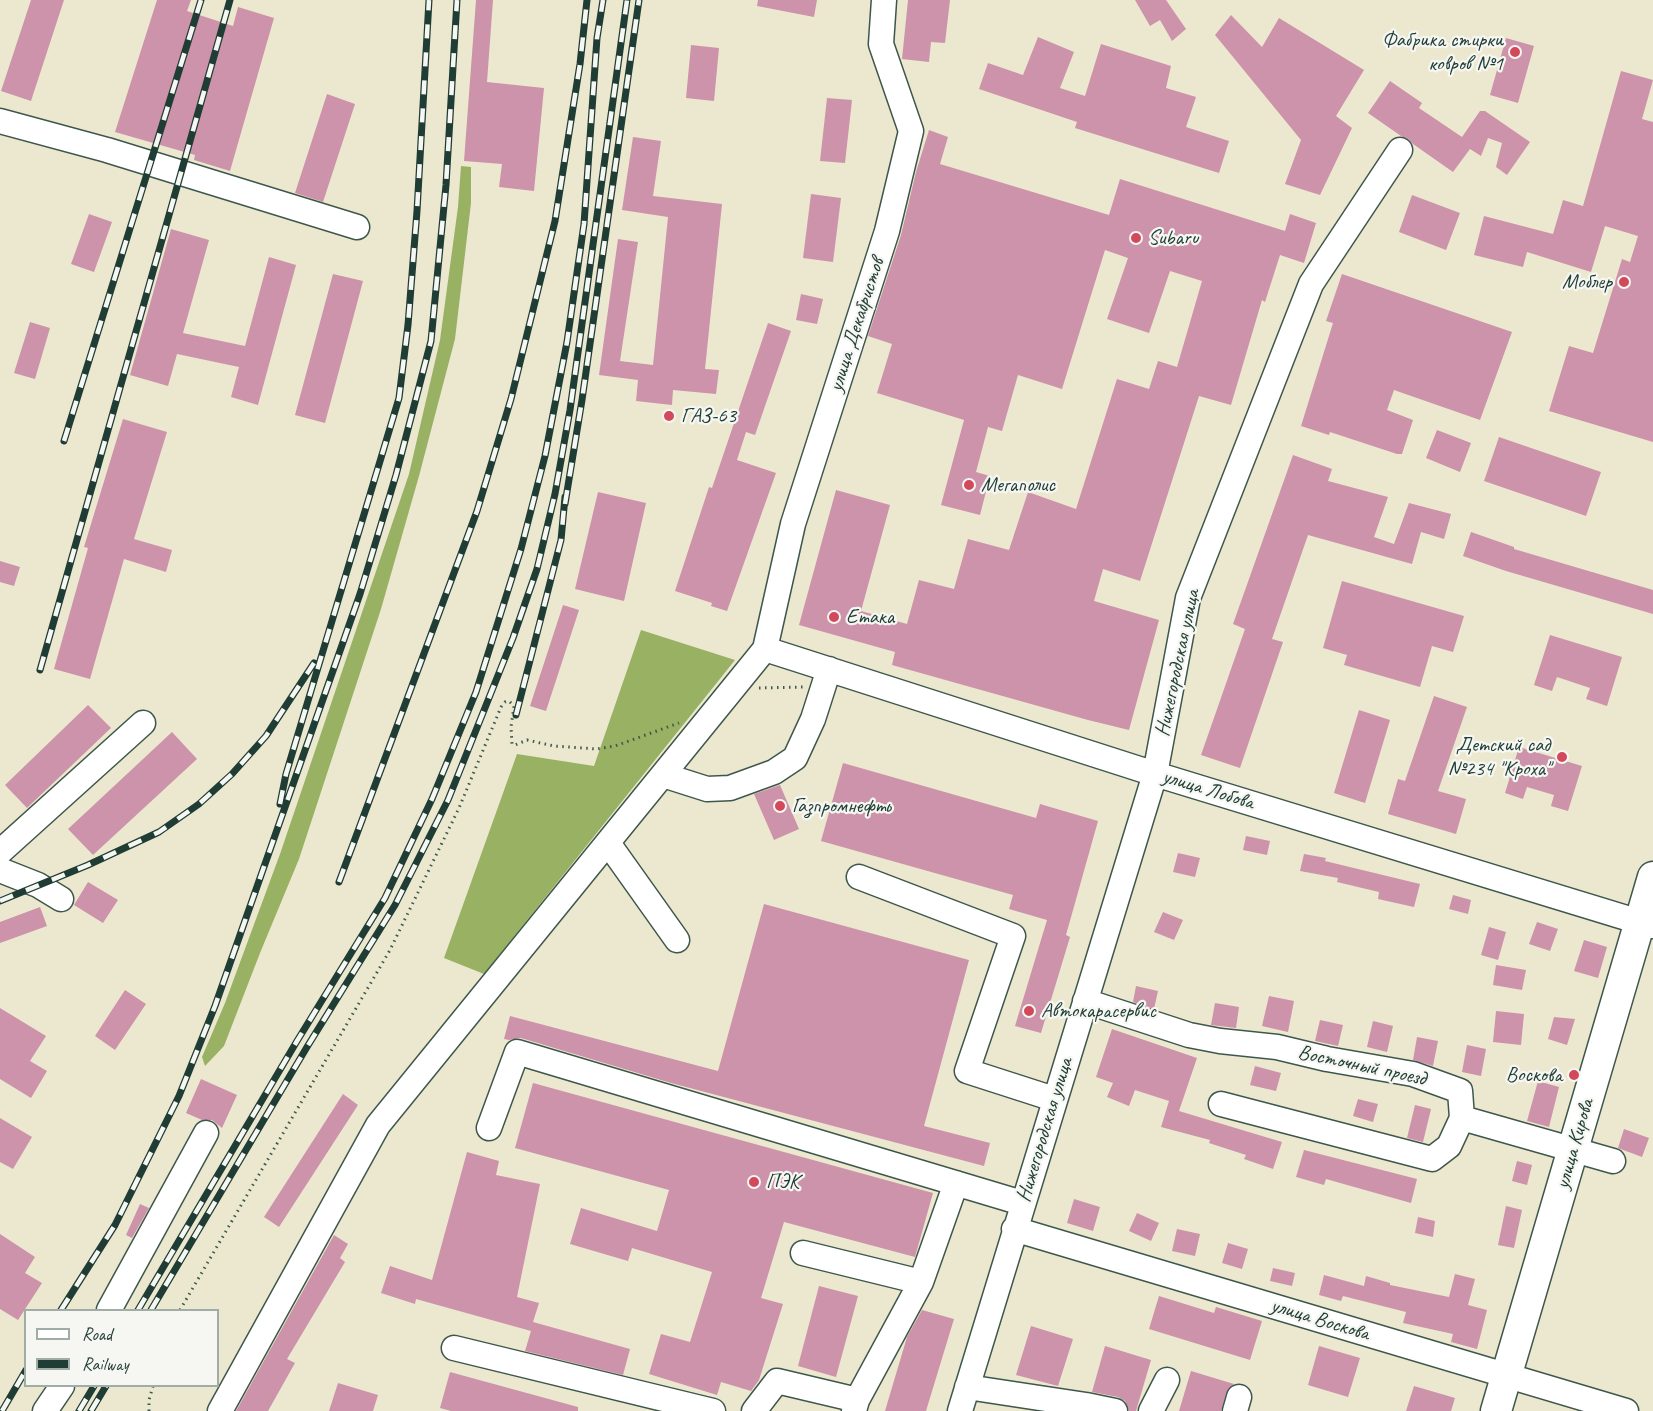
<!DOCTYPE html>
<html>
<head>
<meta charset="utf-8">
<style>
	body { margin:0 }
	#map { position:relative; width:1653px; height:1411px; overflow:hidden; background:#ece8d0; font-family:Caveat,sans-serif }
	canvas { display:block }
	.legend { position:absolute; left:24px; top:1309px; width:195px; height:78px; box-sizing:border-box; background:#f6f6f2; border:2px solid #a0aca6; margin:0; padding:8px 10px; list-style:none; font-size:18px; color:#1f3d34 }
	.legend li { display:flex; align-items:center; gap:12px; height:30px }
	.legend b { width:30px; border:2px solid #a0aca6 }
</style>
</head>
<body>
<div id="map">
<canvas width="1653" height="1411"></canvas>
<ul class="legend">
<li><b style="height:8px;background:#fff"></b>Road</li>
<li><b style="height:8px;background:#1f3d34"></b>Railway</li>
</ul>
</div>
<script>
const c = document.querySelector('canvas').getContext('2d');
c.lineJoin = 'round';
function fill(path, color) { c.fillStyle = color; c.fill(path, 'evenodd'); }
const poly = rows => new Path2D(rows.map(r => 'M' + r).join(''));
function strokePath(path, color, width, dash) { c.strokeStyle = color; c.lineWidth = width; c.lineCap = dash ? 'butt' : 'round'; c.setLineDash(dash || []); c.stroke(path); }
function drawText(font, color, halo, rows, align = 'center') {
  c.font = font + ' Caveat,sans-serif'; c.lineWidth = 4.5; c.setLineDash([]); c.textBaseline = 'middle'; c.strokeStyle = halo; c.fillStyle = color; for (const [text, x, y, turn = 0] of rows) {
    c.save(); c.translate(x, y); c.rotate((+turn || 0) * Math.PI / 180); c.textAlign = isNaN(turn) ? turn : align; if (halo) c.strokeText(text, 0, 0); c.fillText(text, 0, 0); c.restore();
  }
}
fill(poly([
	[461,166,471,167,471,203,455,339,419,476,381,609,299,859,260,953,224,1046,205,1066,202,1057,225,1003,280,854,409,474,440,340,458,207],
	[641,630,735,660,484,974,444,958,517,754,594,766]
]), '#98b162');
fill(poly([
	[31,0,64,0,31,101,1,91],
	[157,0,191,0,187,11,233,26,238,7,274,18,230,171,194,160,195,155,115,132],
	[476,0,493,0,487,82,544,88,534,191,499,187,502,164,464,161],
	[758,0,817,0,814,17,757,6],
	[908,0,950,0,945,43,931,42,929,62,902,59],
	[1135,0,1166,0,1186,29,1172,41,1160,20,1150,26],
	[1231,15,1262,47,1279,18,1364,70,1336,116,1352,128,1320,195,1285,184,1301,140,1215,35],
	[1038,37,1074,52,1060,88,1085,96,1101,44,1171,66,1166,88,1196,97,1186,127,1229,141,1219,173,1075,128,1077,122,979,89,988,63,1023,75],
	[1506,38,1534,46,1518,103,1490,95],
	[691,45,719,48,714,101,686,98],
	[1621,71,1653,80,1642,119,1653,122,1653,442,1549,411,1569,346,1593,353,1622,259,1630,262,1638,236,1605,226,1591,272,1527,252,1523,267,1474,255,1484,216,1553,234,1563,200,1583,206],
	[1390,81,1422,103,1419,108,1462,137,1480,111,1485,111,1530,142,1507,175,1496,167,1502,143,1488,138,1481,156,1470,149,1453,172,1413,144,1408,139,1401,136,1368,113],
	[327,94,355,104,323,202,295,193],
	[827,98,852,100,845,163,820,161],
	[929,130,948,137,940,164,1109,215,1120,179,1285,231,1290,214,1316,223,1304,263,1280,255,1265,302,1262,300,1231,405,1199,396,1140,581,1103,569,1094,601,1159,620,1129,730,1088,720,892,665,895,652,799,625,836,490,890,505,861,611,907,624,919,580,954,589,968,539,1009,550,1028,492,1076,509,1117,379,1149,389,1158,361,1177,367,1202,281,1170,271,1149,333,1107,319,1128,258,1105,250,1062,389,1018,375,1002,431,988,427,976,472,990,476,980,515,941,505,964,420,877,393,892,344,868,336,901,235,916,172],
	[633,137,661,141,653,196,722,204,705,369,719,370,716,394,673,390,672,405,636,401,638,380,599,375,618,239,638,242,620,361,653,365,668,217,622,210],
	[811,194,841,198,833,262,803,258],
	[1412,195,1460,213,1446,250,1399,232],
	[89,214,112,222,94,272,71,264],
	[171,229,209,240,183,333,245,346,269,257,296,265,258,405,231,397,239,367,177,354,168,386,130,375],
	[333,274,363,281,325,423,295,415],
	[1342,274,1512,332,1480,420,1394,390,1387,410,1413,420,1402,454,1397,454,1330,432,1329,435,1301,426,1333,323,1326,321],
	[801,294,823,299,817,324,796,320],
	[30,322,50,328,35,379,14,373],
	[768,323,791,331,755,435,746,432,737,460,776,473,727,611,711,606,712,603,675,591,709,487,712,488],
	[123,419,167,432,134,539,172,550,166,572,124,559,90,679,54,669,88,548,84,547],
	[1437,430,1471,443,1460,472,1426,458],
	[1499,437,1601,472,1586,516,1484,481],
	[1293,455,1332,469,1328,481,1388,497,1374,537,1394,544,1409,503,1451,514,1444,539,1421,532,1412,564,1308,535,1272,639,1283,642,1240,768,1201,755,1245,629,1233,624],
	[598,492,646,503,624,601,575,589],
	[1471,532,1514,547,1514,549,1653,590,1653,614,1506,571,1463,556],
	[0,561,20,567,14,586,0,582],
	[1342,581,1464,616,1453,652,1432,646,1420,687,1344,665,1347,655,1323,648],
	[563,605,579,610,546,711,530,706],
	[1550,635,1622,657,1607,706,1586,699,1590,688,1557,677,1552,691,1534,685],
	[1434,696,1467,707,1438,791,1466,799,1456,834,1388,814,1398,779,1405,781],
	[88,705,111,728,27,808,5,785],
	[1359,710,1390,720,1365,803,1334,793],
	[172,732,197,759,93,855,68,829],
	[1519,747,1582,766,1568,811,1551,806,1554,795,1527,787,1523,799,1505,793],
	[843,763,1036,818,1040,804,1098,821,1066,935,1070,937,1041,1033,1015,1026,1047,920,1009,909,1013,895,821,841],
	[780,785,799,829,774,840,754,794],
	[1246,836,1270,841,1267,855,1243,850],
	[1178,853,1200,858,1195,877,1173,872],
	[1304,854,1326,858,1325,861,1420,884,1414,907,1378,899,1379,892,1337,882,1338,878,1300,871],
	[88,882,118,900,103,923,74,905],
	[1453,895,1471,900,1468,914,1449,909],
	[764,904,969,960,924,1126,990,1143,984,1166,671,1083,521,1038,509,1040,504,1039,510,1016,718,1071],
	[40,907,47,926,0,943,0,922],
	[1163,912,1183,920,1174,940,1154,932],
	[1537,922,1558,929,1550,951,1529,944],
	[1489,927,1506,932,1498,960,1481,955],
	[1584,940,1607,947,1598,978,1574,971],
	[1496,965,1526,970,1522,990,1493,985],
	[1136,986,1158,991,1154,1009,1133,1002],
	[125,990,146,1004,115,1050,95,1036],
	[1269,996,1294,1001,1288,1032,1262,1026],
	[1215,1003,1239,1007,1236,1028,1211,1025],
	[0,1008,46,1036,30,1061,47,1071,31,1098,0,1079],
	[1496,1011,1524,1014,1521,1045,1493,1042],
	[1554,1017,1575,1019,1567,1045,1548,1039],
	[1320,1020,1343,1025,1338,1046,1315,1041],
	[1373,1021,1393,1026,1387,1052,1367,1047],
	[1112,1029,1197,1058,1179,1111,1282,1142,1273,1169,1244,1159,1246,1155,1209,1143,1210,1140,1161,1127,1169,1101,1135,1090,1129,1106,1107,1097,1113,1083,1096,1077],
	[1417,1037,1438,1041,1433,1066,1413,1060],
	[1467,1045,1486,1049,1481,1076,1462,1072],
	[1255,1066,1281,1073,1276,1091,1250,1085],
	[201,1079,237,1095,222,1128,212,1120,202,1120,186,1113],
	[1538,1081,1559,1087,1549,1127,1527,1121],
	[533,1083,933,1193,915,1257,784,1222,761,1298,783,1304,759,1380,751,1391,721,1382,717,1395,649,1374,661,1334,690,1342,712,1272,632,1248,628,1261,570,1244,581,1208,657,1231,669,1190,515,1148],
	[343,1094,358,1105,279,1227,264,1217],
	[1358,1099,1378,1104,1373,1122,1353,1116],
	[1415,1105,1431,1109,1423,1142,1407,1138],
	[0,1118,32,1137,13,1169,0,1162],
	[1624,1129,1649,1138,1642,1157,1618,1148],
	[1304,1150,1417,1179,1411,1203,1326,1179,1324,1185,1296,1177],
	[467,1152,499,1161,496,1175,540,1184,517,1297,539,1303,533,1322,630,1349,623,1375,525,1351,531,1331,416,1299,415,1304,381,1293,390,1266,432,1280],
	[1517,1161,1532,1165,1527,1185,1512,1181],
	[1074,1199,1100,1207,1093,1231,1067,1223],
	[140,1204,149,1208,132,1238,126,1235],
	[1506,1206,1522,1210,1514,1248,1498,1245],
	[1137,1213,1159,1223,1151,1241,1129,1231],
	[1418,1217,1435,1221,1433,1237,1415,1233],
	[1177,1229,1200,1234,1195,1256,1172,1251],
	[0,1234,35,1257,25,1273,42,1283,18,1320,0,1309],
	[334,1235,348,1244,340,1258,345,1262,287,1359,295,1363,268,1411,236,1411],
	[1228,1243,1248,1249,1242,1269,1222,1263],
	[1273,1268,1295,1273,1292,1286,1270,1281],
	[1455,1274,1475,1279,1468,1305,1487,1310,1477,1349,1451,1342,1453,1334,1403,1323,1406,1312,1343,1296,1341,1301,1319,1295,1324,1275,1364,1286,1366,1276,1390,1283,1390,1285,1449,1297],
	[819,1286,858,1296,836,1377,798,1366],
	[1159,1296,1214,1313,1216,1307,1262,1321,1250,1360,1149,1329],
	[922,1310,954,1319,926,1411,885,1411,907,1337],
	[1031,1326,1073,1339,1058,1386,1016,1375],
	[1105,1346,1151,1360,1136,1411,1129,1411,1125,1401,1118,1397,1092,1392],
	[1319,1346,1360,1358,1348,1397,1308,1385],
	[1191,1371,1234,1384,1226,1393,1221,1411,1179,1411],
	[450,1372,578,1407,578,1411,451,1411,440,1408],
	[338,1383,378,1395,373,1411,329,1411],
	[1414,1386,1455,1398,1451,1411,1406,1411]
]), '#cc93aa');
const minor = poly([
	[0,121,107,150,357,227],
	[765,649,1155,774,1653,926],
	[663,775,707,789,730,788,774,772,795,758,813,719,829,669],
	[608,843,677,940],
	[0,852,143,723],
	[0,870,38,885,61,899],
	[859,877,1013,936,967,1071,1054,1099],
	[1085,1001,1189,1035,1220,1041,1277,1047,1327,1059,1413,1074,1460,1091,1462,1118,1613,1161],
	[1221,1104,1432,1159,1449,1146,1462,1118],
	[489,1128,517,1052,1022,1203],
	[1014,1229,1626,1411],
	[803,1253,921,1282,956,1183],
	[109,1310,206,1133],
	[454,1348,713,1411],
	[967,1387,1086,1405,1115,1411],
	[857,1400,921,1282],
	[45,1411,62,1386],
	[220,1411,378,1125,765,649,793,524,887,231,911,131,881,44,884,0],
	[754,1411,777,1381,857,1400,854,1411],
	[960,1411,1155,774,1188,598,1311,284,1400,150],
	[1151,1411,1167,1380],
	[1235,1411,1239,1397]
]);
const major = poly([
	[1496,1411,1653,877]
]);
strokePath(minor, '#3e574b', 27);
strokePath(major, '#3e574b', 33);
strokePath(poly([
	[759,688,804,687],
	[180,1310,390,950,459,808,501,707,505,702,509,701,514,706,511,727,512,744,515,745,527,740,554,746,597,749,615,746,679,723],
	[149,1411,149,1400,153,1386]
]), '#3e574b', 3, [1.5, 4.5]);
strokePath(minor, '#fff', 24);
strokePath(major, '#fff', 30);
const rail = poly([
	[64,441,201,0],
	[565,504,582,400,639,0],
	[40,670,230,0],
	[516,715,561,540,565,497],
	[280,804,286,774,399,398,408,325,417,211,429,0],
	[339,882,477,511,511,399,555,221,580,64,587,0],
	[0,901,88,865,159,832,199,804,232,774,266,736,314,663],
	[61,1310,115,1225,179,1096,215,1006,360,594,396,475,431,341,446,185,457,0],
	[138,1310,297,1041,385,898,432,799,476,692,521,549,545,456,567,342,584,224,597,38,603,0],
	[151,1310,307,1047,395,905,448,800,513,638,537,569,555,494,570,410,627,0],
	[2,1411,26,1370],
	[79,1411,94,1386],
	[91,1411,106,1386]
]);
strokePath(rail, '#1f3d34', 7);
strokePath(rail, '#f6f6f2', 4.5, [14]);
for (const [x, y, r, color] of [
	[1515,52,6,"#d1495b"],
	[1136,238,6,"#d1495b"],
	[1624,282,6,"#d1495b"],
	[669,416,6,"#d1495b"],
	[969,485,6,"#d1495b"],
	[834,617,6,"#d1495b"],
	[1562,757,6,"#d1495b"],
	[780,806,6,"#d1495b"],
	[1029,1011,6,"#d1495b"],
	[1574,1075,6,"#d1495b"],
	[754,1182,6,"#d1495b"]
]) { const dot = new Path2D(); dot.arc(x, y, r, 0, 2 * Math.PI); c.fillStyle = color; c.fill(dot); strokePath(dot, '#f6f6f2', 2); }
drawText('21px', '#1f3d34', '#f6f6f2', [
	["Фабрика стирки",1503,40,"right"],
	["ковров №1",1503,64,"right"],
	["Subaru",1148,238],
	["Моблер",1612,282,"right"],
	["ГАЗ-63",681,416],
	["Мегаполис",981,485],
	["Етака",846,617],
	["Детский сад",1550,745,"right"],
	["№234 \"Кроха\"",1550,769,"right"],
	["Газпромнефть",792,806],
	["Автокарасервис",1041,1011],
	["Воскова",1562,1075,"right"],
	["ПЭК",766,1182]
], 'left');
drawText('21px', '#1f3d34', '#f6f6f2', [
	["улица Декабристов",857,325,-72],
	["Нижегородская улица",1178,663,-78],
	["улица Лобова",1208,790,17],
	["Восточный проезд",1362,1066,12],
	["Нижегородская улица",1045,1130,-73],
	["улица Кирова",1575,1144,-74],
	["улица Воскова",1320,1320,17]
]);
</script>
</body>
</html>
